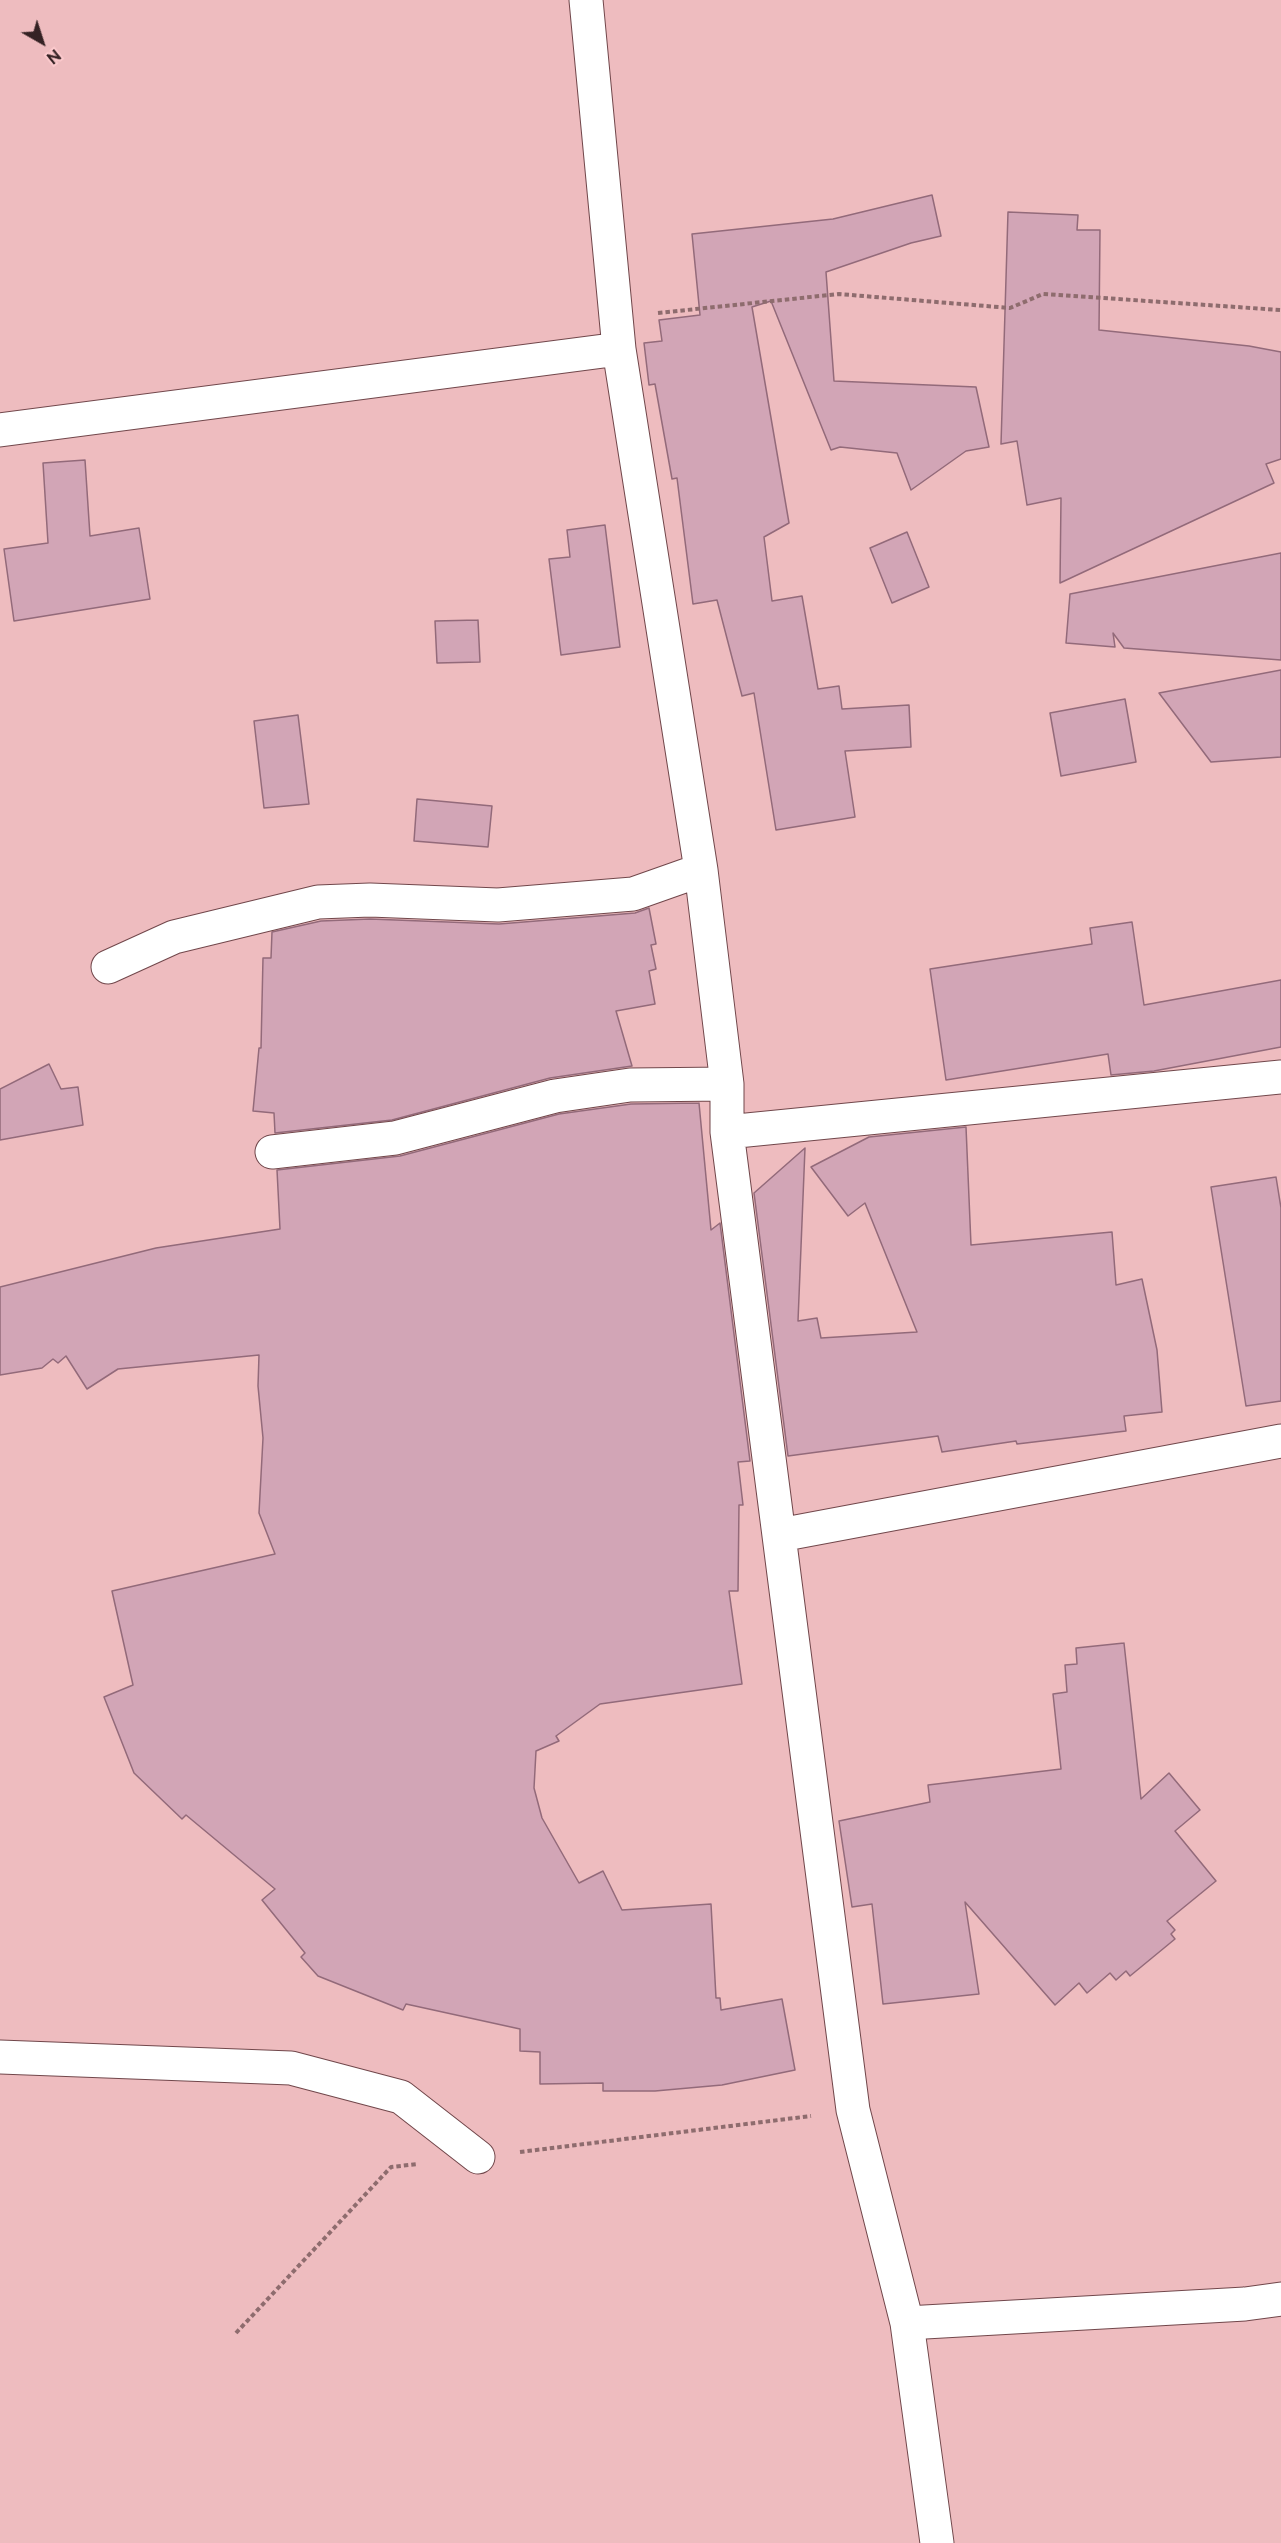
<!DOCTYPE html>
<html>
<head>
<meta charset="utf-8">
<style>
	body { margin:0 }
	#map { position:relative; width:1281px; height:2543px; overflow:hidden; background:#eebcbf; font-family:Raleway,sans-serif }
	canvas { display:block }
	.north { position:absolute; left:12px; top:12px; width:60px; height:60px; -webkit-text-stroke:4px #fbc9cc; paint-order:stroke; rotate:141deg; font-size:16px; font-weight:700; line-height:24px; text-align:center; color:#352224 }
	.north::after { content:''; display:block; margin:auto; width:21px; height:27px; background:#352224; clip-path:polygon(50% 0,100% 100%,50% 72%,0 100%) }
</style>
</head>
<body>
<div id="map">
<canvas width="1281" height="2543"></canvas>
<div class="north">N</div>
</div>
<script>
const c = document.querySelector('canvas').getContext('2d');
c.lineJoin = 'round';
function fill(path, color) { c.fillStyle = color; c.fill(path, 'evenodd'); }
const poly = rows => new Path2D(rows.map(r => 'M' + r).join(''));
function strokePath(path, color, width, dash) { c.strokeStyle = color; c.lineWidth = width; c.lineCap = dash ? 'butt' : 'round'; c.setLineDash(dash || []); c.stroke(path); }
const building = poly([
	[932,195,941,236,911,243,826,272,834,381,976,387,989,447,966,451,911,490,897,453,840,447,831,450,771,301,752,307,789,523,764,537,772,601,802,596,818,689,839,686,842,709,909,705,911,747,845,751,855,817,776,830,754,693,742,696,717,600,693,604,677,478,672,479,655,384,649,385,644,343,662,341,659,320,700,315,692,234,833,219,932,195],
	[1008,212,1078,215,1077,230,1100,230,1099,330,1249,346,1281,352,1281,459,1266,464,1274,483,1060,583,1061,498,1027,505,1017,441,1001,444,1008,212],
	[85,460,90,536,139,528,150,599,14,621,4,549,48,543,43,463,85,460],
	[605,525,620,647,561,655,549,559,570,557,567,530,605,525],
	[907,532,929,587,892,603,870,548,907,532],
	[1281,553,1281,660,1124,648,1113,633,1115,647,1066,643,1070,594,1281,553],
	[478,620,480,662,437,663,435,621,478,620],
	[1281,670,1281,757,1211,762,1159,693,1281,670],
	[1125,699,1136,762,1061,776,1050,713,1125,699],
	[298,715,309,804,264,808,254,721,298,715],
	[417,799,492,806,488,847,414,841,417,799],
	[649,908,656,944,651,945,656,969,649,971,655,1004,616,1011,632,1066,550,1078,392,1120,275,1133,274,1113,253,1111,259,1048,261,1048,263,958,271,958,272,932,321,921,370,919,499,924,635,913,649,908],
	[1132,922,1144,1005,1281,980,1281,1047,1154,1071,1111,1075,1108,1054,946,1080,930,969,1092,944,1090,928,1132,922],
	[49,1064,61,1089,78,1087,83,1125,0,1140,0,1089,49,1064],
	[699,1103,711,1230,720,1223,750,1461,738,1462,743,1505,739,1505,738,1591,729,1591,742,1684,600,1704,556,1736,559,1741,536,1751,534,1788,542,1818,579,1883,603,1871,622,1910,711,1904,716,1998,720,1998,721,2010,782,1999,795,2070,722,2085,655,2091,603,2091,603,2083,540,2084,540,2052,520,2051,520,2029,406,2004,403,2010,318,1976,301,1957,305,1953,262,1900,275,1889,186,1815,182,1819,134,1773,104,1697,133,1685,112,1591,275,1554,259,1513,263,1438,258,1386,259,1355,118,1369,87,1389,66,1356,58,1363,53,1359,42,1368,0,1375,0,1287,156,1248,280,1229,277,1170,400,1156,559,1114,631,1104,699,1103],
	[966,1127,971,1245,1112,1232,1116,1285,1142,1279,1157,1350,1162,1412,1124,1416,1126,1431,1017,1444,1016,1441,942,1452,938,1436,788,1456,754,1193,805,1148,798,1321,817,1318,821,1338,917,1332,865,1203,848,1216,811,1167,869,1137,966,1127],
	[1276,1177,1281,1208,1281,1401,1246,1406,1211,1187,1276,1177],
	[1124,1643,1141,1799,1169,1773,1200,1810,1175,1831,1216,1881,1167,1921,1175,1930,1171,1934,1175,1939,1130,1976,1126,1971,1116,1980,1110,1973,1087,1993,1079,1983,1055,2005,965,1902,979,1994,883,2004,872,1904,852,1907,839,1821,930,1802,928,1785,1061,1769,1053,1694,1067,1692,1065,1665,1077,1664,1076,1648,1124,1643]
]);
fill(building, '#d2a5b6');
strokePath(building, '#936a7a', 1.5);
const minor = poly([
	[586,0,619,349,701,870,727,1084,727,1132,853,2110,907,2323,937,2543],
	[0,430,619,349],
	[108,967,174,937,318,902,370,900,498,905,633,894,701,870],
	[727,1132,1281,1077],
	[272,1152,395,1138,555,1096,630,1085,727,1084],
	[780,1535,1281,1441],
	[0,2057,291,2068,401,2097,478,2157],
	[907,2323,1245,2304,1281,2299]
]);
strokePath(minor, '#71474b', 35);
strokePath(poly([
	[658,313,839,294,1010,308,1043,294,1281,310],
	[520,2152,811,2116],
	[236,2333,391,2167,418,2164]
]), '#8e6c6e', 4, [4.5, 3]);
strokePath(minor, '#fff', 33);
</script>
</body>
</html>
